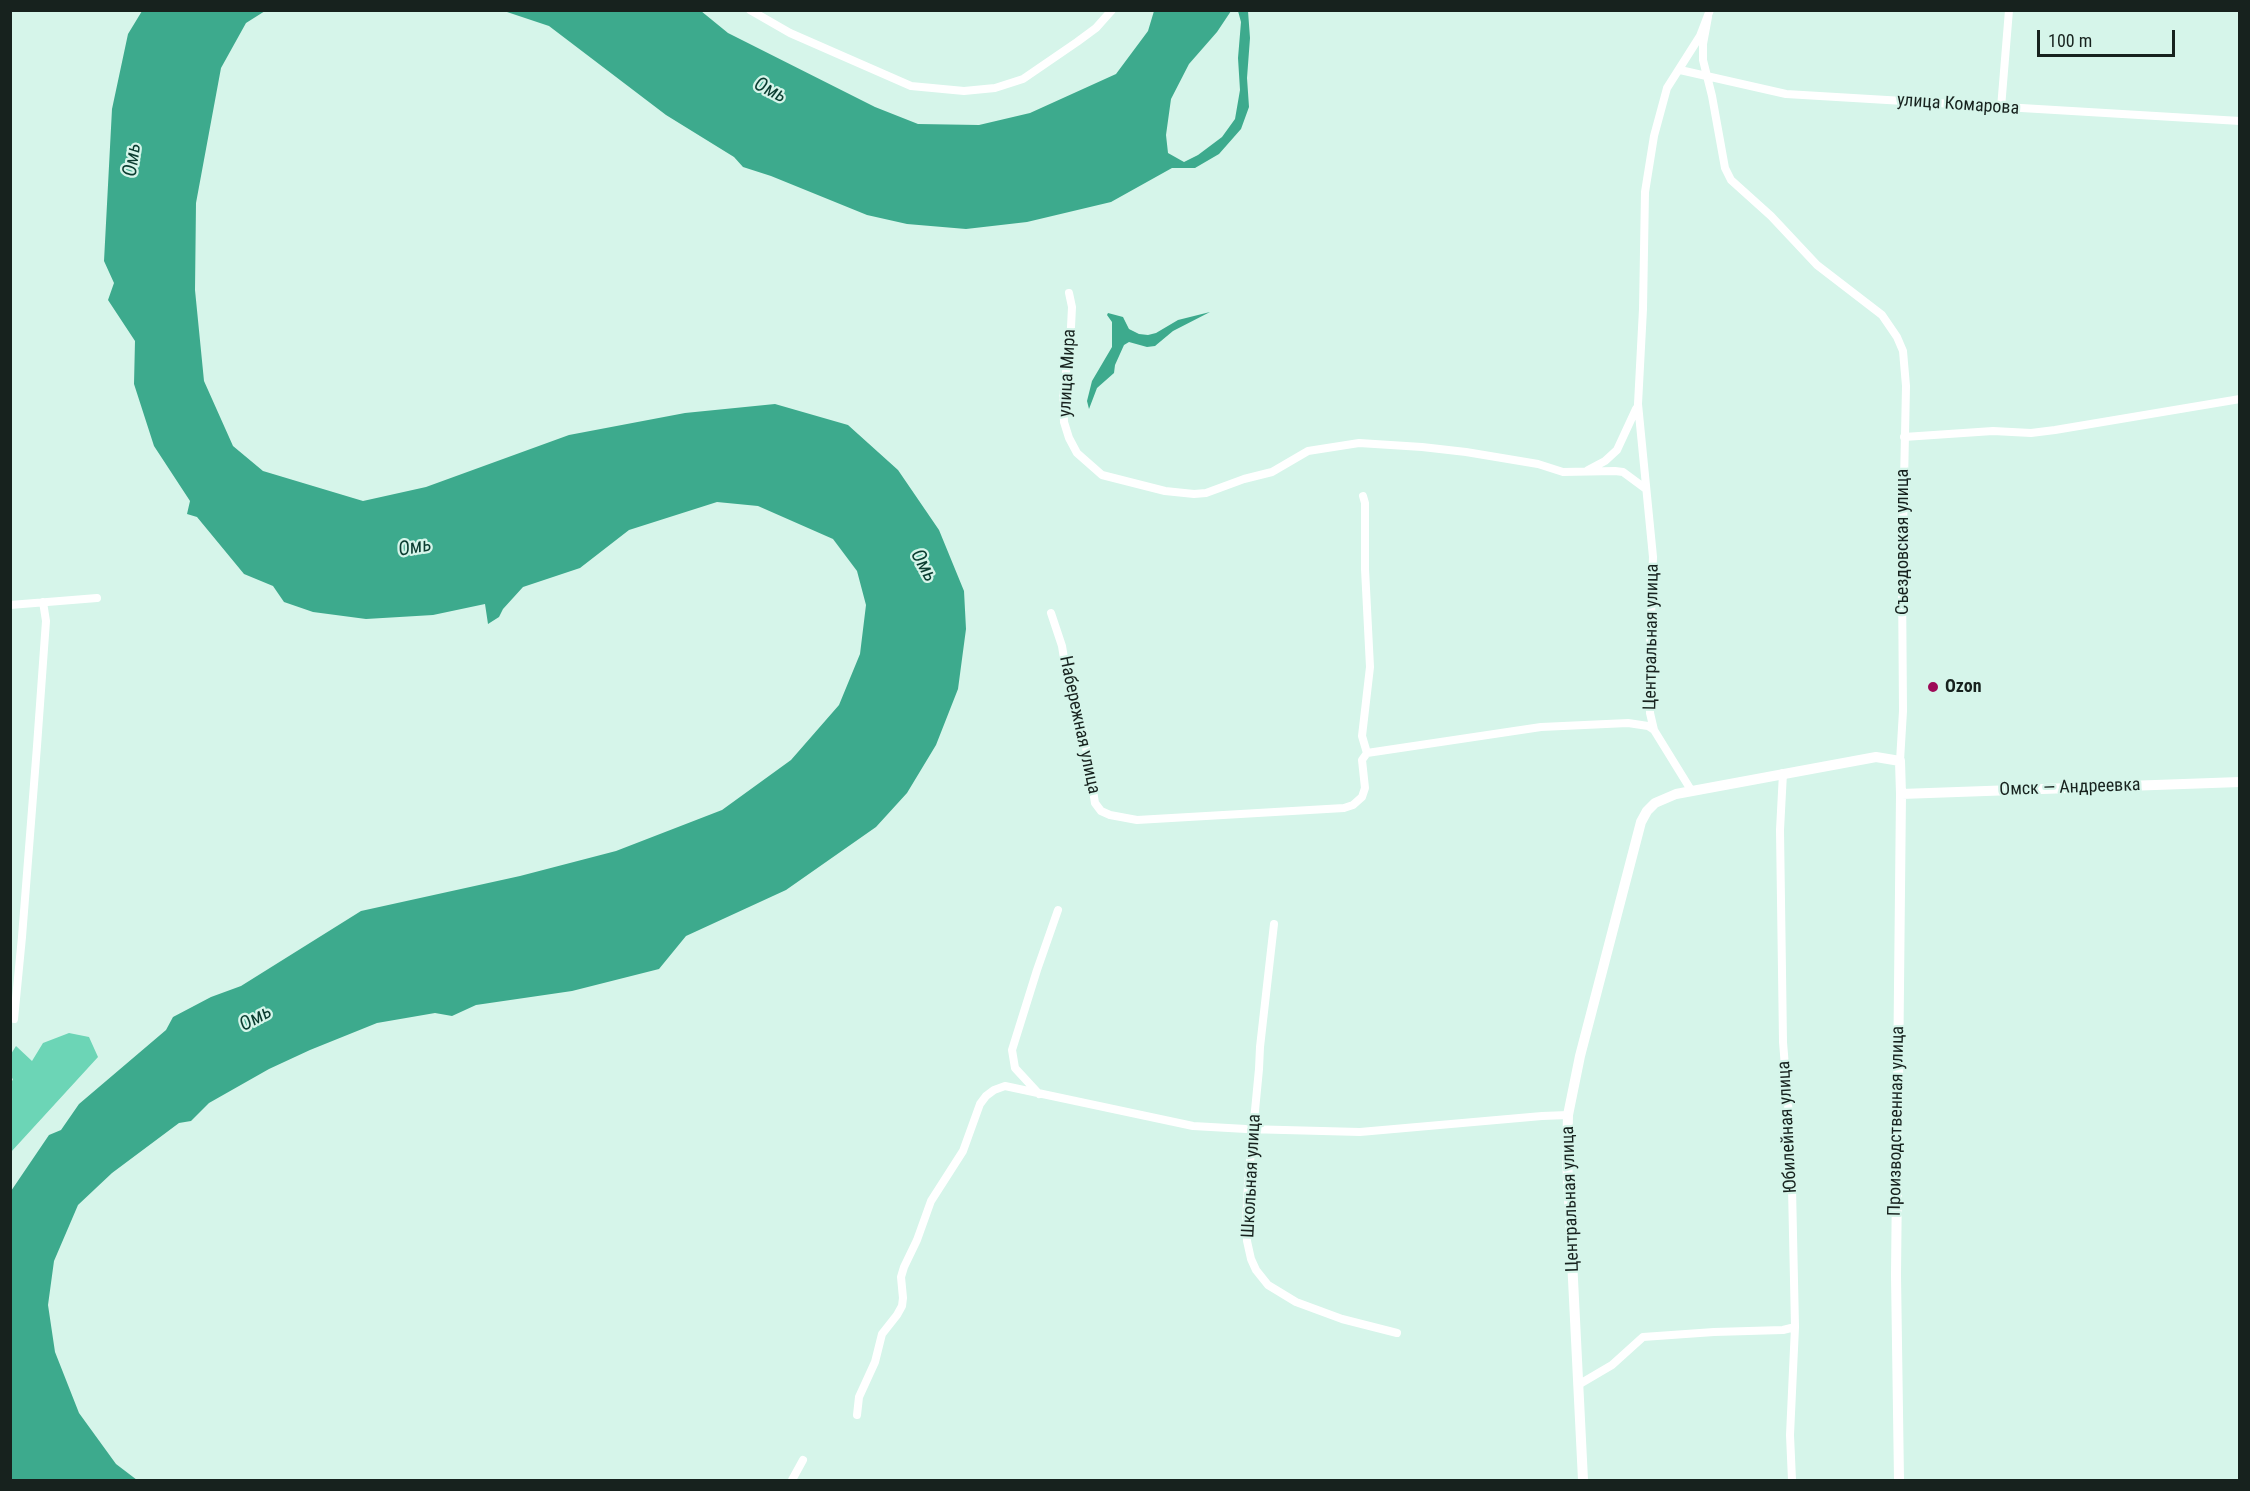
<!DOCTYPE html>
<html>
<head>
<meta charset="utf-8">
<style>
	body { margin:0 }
	#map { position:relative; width:2250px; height:1491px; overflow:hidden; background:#d6f5ea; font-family:"Roboto Condensed",sans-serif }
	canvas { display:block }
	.frame { position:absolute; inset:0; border:12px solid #17221e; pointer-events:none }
	.scale { position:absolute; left:2037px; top:30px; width:138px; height:27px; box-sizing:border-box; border:3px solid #17221e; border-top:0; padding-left:8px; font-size:18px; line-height:21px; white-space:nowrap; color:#17221e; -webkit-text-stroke:4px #d6f5ea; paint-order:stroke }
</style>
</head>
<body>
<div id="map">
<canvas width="2250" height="1491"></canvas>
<div class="frame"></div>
<div class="scale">100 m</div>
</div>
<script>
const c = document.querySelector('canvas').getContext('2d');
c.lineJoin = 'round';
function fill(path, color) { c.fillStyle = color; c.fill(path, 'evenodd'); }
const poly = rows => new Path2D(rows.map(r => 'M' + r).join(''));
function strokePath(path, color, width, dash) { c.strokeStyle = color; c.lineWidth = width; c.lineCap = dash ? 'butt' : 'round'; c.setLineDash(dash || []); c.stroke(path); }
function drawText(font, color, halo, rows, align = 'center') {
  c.font = font + ' "Roboto Condensed",sans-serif'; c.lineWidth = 4.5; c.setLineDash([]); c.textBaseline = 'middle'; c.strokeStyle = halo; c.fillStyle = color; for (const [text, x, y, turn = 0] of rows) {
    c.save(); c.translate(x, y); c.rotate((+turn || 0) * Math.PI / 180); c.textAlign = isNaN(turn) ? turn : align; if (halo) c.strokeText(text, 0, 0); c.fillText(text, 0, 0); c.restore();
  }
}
fill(poly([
	[69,1033,89,1037,98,1057,11,1152,10,1082,13,1080,11,1075,11,1054,16,1046,32,1061,43,1043]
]), '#6cd5b6');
fill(poly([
	[142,11,265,11,246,23,221,68,196,203,195,290,204,381,233,446,263,471,363,501,426,487,569,435,685,413,775,404,848,425,898,470,939,530,964,591,966,629,958,689,936,745,907,793,876,827,786,890,686,936,659,969,572,991,476,1005,452,1016,435,1013,377,1023,310,1050,269,1069,209,1103,191,1121,179,1123,112,1173,78,1205,54,1261,48,1305,55,1352,79,1413,116,1464,137,1480,11,1480,11,1191,49,1135,61,1130,79,1104,166,1030,173,1017,211,997,241,986,361,911,520,876,616,851,722,810,791,760,839,705,860,654,866,605,857,571,833,539,758,506,717,502,629,530,580,568,523,587,503,609,499,617,488,624,485,604,433,615,366,619,313,612,284,602,273,586,244,574,197,517,187,514,190,501,154,446,134,384,135,341,108,300,114,283,104,261,112,109,128,34],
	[504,11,701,11,728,33,875,107,918,124,979,125,1030,113,1116,74,1148,31,1154,11,1231,11,1217,32,1189,64,1171,99,1166,135,1168,153,1184,162,1198,155,1222,137,1235,119,1240,90,1238,58,1241,22,1238,11,1248,11,1250,38,1247,78,1249,107,1241,129,1219,154,1195,168,1172,168,1111,202,1027,222,966,229,907,224,867,215,771,176,743,167,734,157,666,115,549,26],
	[1210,312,1173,331,1155,346,1147,347,1129,342,1124,345,1115,365,1114,373,1097,388,1089,409,1087,401,1092,381,1112,347,1112,322,1107,315,1108,313,1123,317,1129,329,1139,334,1148,335,1156,333,1178,320]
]), '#3daa8d');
strokePath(poly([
	[750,10,790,33,911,86,964,91,995,88,1023,79,1077,42,1096,28,1112,10],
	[1708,17,1703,44,1703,60,1712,96,1725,168,1731,180,1771,216,1817,265,1882,315,1897,337,1903,351,1906,386,1902,580,1903,711,1900,761],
	[1680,70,1786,94,2240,121],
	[2001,108,2009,10],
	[1069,293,1072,307,1071,327,1063,399,1064,422,1069,438,1077,453,1102,475,1165,491,1194,494,1206,493,1244,479,1272,472,1308,451,1359,443,1422,447,1466,452,1538,464,1563,472,1615,471,1623,472,1646,489],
	[1904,437,1993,431,2031,433,2055,430,2240,399],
	[1588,470,1605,461,1617,450,1636,409],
	[1363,496,1365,503,1365,569,1370,667,1362,736,1367,753],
	[10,605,97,598],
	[1051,613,1062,646,1068,683,1083,729,1095,803,1101,811,1110,815,1137,820,1344,808,1353,805,1362,797,1365,788,1362,760,1367,753],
	[1367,753,1541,727,1628,723,1648,726,1654,730],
	[1783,773,1780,830,1783,1042,1791,1141,1795,1327,1790,1435,1792,1480],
	[1691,790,1654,730,1650,713,1649,675,1653,557,1638,404,1643,309,1645,192,1654,136,1667,88,1700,36,1710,10],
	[1274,924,1260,1047,1259,1069,1248,1183,1246,1223,1247,1241,1251,1259,1256,1270,1268,1285,1296,1302,1342,1319,1397,1333],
	[14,1019,22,937,37,746,46,621,43,602],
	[1039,1094,1015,1068,1012,1050,1037,970,1058,910],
	[1578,1385,1612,1365,1643,1337,1714,1332,1783,1330,1795,1327],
	[857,1415,859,1397,875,1362,882,1334,897,1315,902,1306,903,1298,901,1277,904,1267,917,1240,931,1201,963,1151,980,1104,986,1096,994,1090,1005,1086,1193,1126,1246,1129,1360,1132,1542,1116,1568,1115],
	[792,1480,803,1460]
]), '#fff', 8);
strokePath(poly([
	[1901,794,2240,782],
	[1583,1480,1567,1159,1568,1115,1580,1056,1641,822,1647,811,1655,803,1676,794,1876,757,1900,761,1901,794,1896,1275,1899,1480]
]), '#fff', 10);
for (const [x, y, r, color] of [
	[1933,687,6,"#9d0a57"]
]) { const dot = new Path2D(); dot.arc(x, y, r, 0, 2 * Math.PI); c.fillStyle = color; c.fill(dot); strokePath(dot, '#d6f5ea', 2); }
drawText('18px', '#17221e', '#d6f5ea', [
	["улица Комарова",1958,105,4],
	["улица Мира",1068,373,-87],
	["Съездовская улица",1903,542,-90],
	["Центральная улица",1652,637,-89],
	["Набережная улица",1079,725,78],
	["Омск — Андреевка",2070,788,-2],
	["Производственная улица",1897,1121,-89],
	["Юбилейная улица",1788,1127,-93],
	["Школьная улица",1252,1176,-87],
	["Центральная улица",1571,1199,-92]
]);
drawText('bold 18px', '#17221e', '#d6f5ea', [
	["Ozon",1945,687]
], 'left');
drawText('italic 20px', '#0b3c30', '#d6f5ea', [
	["Омь",770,91,27],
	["Омь",133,160,-82],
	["Омь",415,548,-10],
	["Омь",923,566,61],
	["Омь",256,1019,-29]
]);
</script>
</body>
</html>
